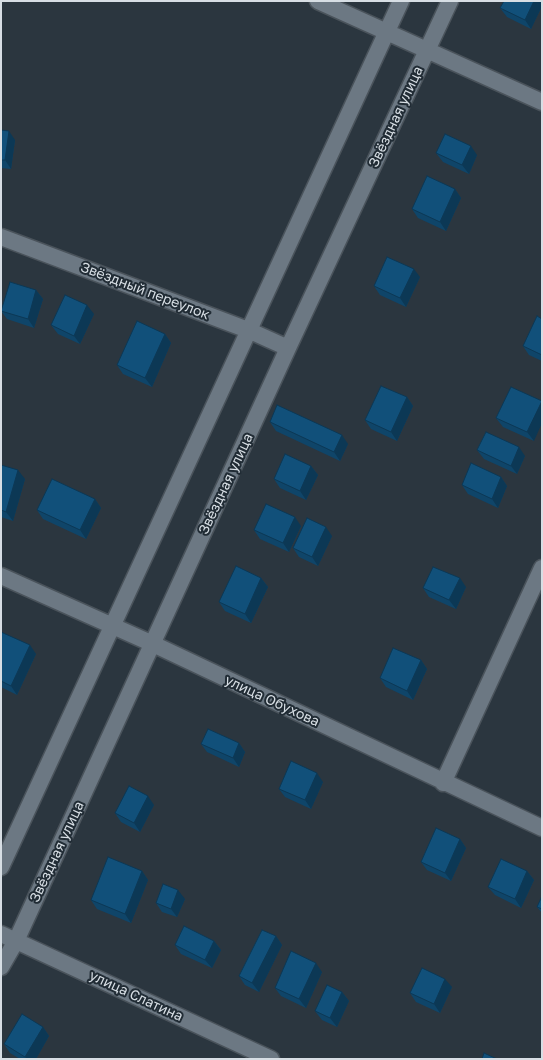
<!DOCTYPE html>
<html>
<head>
<meta charset="utf-8">
<style>
	body { margin:0 }
	#map { position:relative; width:543px; height:1060px; overflow:hidden; background:#2b363f; font-family:"Golos Text",sans-serif }
	canvas { display:block }
	.frame { position:absolute; inset:0; border:2px solid #d7dee4; pointer-events:none }
</style>
</head>
<body>
<div id="map">
<canvas width="543" height="1060"></canvas>
<div class="frame"></div>
</div>
<script>
const c = document.querySelector('canvas').getContext('2d');
c.lineJoin = 'round';
const poly = rows => new Path2D(rows.map(r => 'M' + r).join(''));
function strokePath(path, color, width, dash) { c.strokeStyle = color; c.lineWidth = width; c.lineCap = dash ? 'butt' : 'round'; c.setLineDash(dash || []); c.stroke(path); }
function fill(path, color) { c.fillStyle = color; c.fill(path, 'evenodd'); }
function drawText(font, color, halo, rows, align = 'center') {
  c.font = font + ' "Golos Text",sans-serif'; c.lineWidth = 4; c.setLineDash([]); c.textBaseline = 'middle'; c.strokeStyle = halo; c.fillStyle = color; for (const [text, x, y, turn = 0] of rows) {
    c.save(); c.translate(x, y); c.rotate((+turn || 0) * Math.PI / 180); c.textAlign = isNaN(turn) ? turn : align; if (halo) c.strokeText(text, 0, 0); c.fillText(text, 0, 0); c.restore();
  }
}
const minor = poly([
	[318,1,542,102],
	[1,237,248,330,288,348],
	[1,576,153,644,542,828],
	[443,783,542,568],
	[1,867,401,1],
	[1,934,271,1059],
	[1,967,16,941,288,348,450,1]
]);
strokePath(minor, '#4a535b', 19);
strokePath(minor, '#6c7883', 16);
fill(poly([
	[541,1,542,6,531,29,507,17,500,8],
	[1,130,15,140,11,169,1,168],
	[436,153,477,155,469,174,443,162],
	[455,189,461,198,446,231,418,218,412,209],
	[420,277,406,307,380,295,374,286],
	[36,290,43,299,34,328,7,319,1,311],
	[94,314,80,344,58,334,51,325],
	[542,319,542,361,529,355,523,346],
	[165,334,171,343,152,387,123,374,117,365],
	[511,387,534,441,503,427,496,418],
	[407,397,413,406,397,441,371,429,365,420],
	[270,422,348,444,340,461,276,431],
	[477,450,525,456,517,474,484,459],
	[1,465,25,479,13,521,1,517],
	[311,466,318,475,306,500,280,488,274,479],
	[501,477,507,486,498,508,468,494,462,485],
	[95,499,101,508,86,539,43,519,37,510],
	[301,526,289,552,260,539,254,530],
	[332,536,318,566,299,557,293,548],
	[261,578,268,587,251,623,225,611,219,602],
	[466,587,456,609,429,597,423,588],
	[1,632,36,654,17,695,1,687],
	[421,660,427,669,413,700,386,687,380,678],
	[239,743,245,752,239,767,207,752,201,744],
	[323,782,311,809,285,797,279,789],
	[154,805,140,832,121,822,115,813],
	[460,839,466,848,451,881,427,870,421,862],
	[142,871,148,880,131,923,97,909,91,900],
	[527,871,534,880,521,908,495,895,488,887],
	[542,896,542,913,537,907],
	[185,899,177,917,162,912,156,903],
	[276,936,282,945,259,992,245,985,239,976],
	[214,941,221,950,212,968,181,954,175,945],
	[322,972,306,1008,281,996,275,988],
	[452,987,440,1013,416,1002,410,993],
	[342,992,349,1001,337,1027,322,1020,315,1011],
	[43,1027,49,1036,36,1059,20,1059,10,1053,4,1044]
]), '#0f4569');
fill(poly([
	[534,1,541,1,542,6,531,29,525,20],
	[9,131,15,140,11,169,5,160],
	[471,146,477,155,469,174,462,165],
	[455,189,461,198,446,231,440,222],
	[414,269,420,277,406,307,400,298],
	[36,290,43,299,34,328,28,319],
	[87,305,94,314,80,344,74,336],
	[165,334,171,343,152,387,145,378],
	[407,397,413,406,397,441,391,432],
	[542,401,542,423,534,441,527,432],
	[342,435,348,444,340,461,334,452],
	[519,447,525,456,517,474,511,466],
	[311,466,318,475,306,500,300,491],
	[18,470,25,479,13,521,6,512],
	[501,477,507,486,498,508,492,499],
	[95,499,101,508,86,539,80,530],
	[295,517,301,526,289,552,283,543],
	[326,527,332,536,318,566,312,557],
	[261,578,268,587,251,623,245,614],
	[460,578,466,587,456,609,449,600],
	[30,645,36,654,17,695,11,686],
	[421,660,427,669,413,700,407,691],
	[239,743,245,752,239,767,233,758],
	[317,773,323,782,311,809,305,800],
	[148,796,154,805,140,832,134,823],
	[460,839,466,848,451,881,445,873],
	[142,871,148,880,131,923,125,914],
	[527,871,534,880,521,908,515,899],
	[178,890,185,899,177,917,171,909],
	[276,936,282,945,259,992,252,983],
	[214,941,221,950,212,968,205,960],
	[316,963,322,972,306,1008,299,999],
	[445,979,452,987,440,1013,434,1004],
	[342,992,349,1001,337,1027,330,1018],
	[43,1027,49,1036,36,1059,27,1059,25,1057]
]), '#0c3855');
const building = poly([
	[504,1,534,1,525,20,500,8,504,1],
	[1,130,9,131,5,160,1,160,1,130],
	[445,134,471,146,462,165,436,153,445,134],
	[427,176,455,189,440,222,412,209,427,176],
	[387,257,414,269,400,298,374,286,387,257],
	[10,282,36,290,28,319,1,311,10,282],
	[65,295,87,305,74,336,51,325,65,295],
	[537,316,542,319,542,355,523,346,537,316],
	[137,321,165,334,145,378,117,365,137,321],
	[381,386,407,397,391,432,365,420,381,386],
	[511,387,542,401,527,432,496,418,511,387],
	[277,405,342,435,334,452,270,422,277,405],
	[486,432,519,447,511,466,477,450,486,432],
	[285,454,311,466,300,491,274,479,285,454],
	[471,463,501,477,492,499,462,485,471,463],
	[1,465,18,470,6,512,1,510,1,465],
	[52,479,95,499,80,530,37,510,52,479],
	[266,504,295,517,283,543,254,530,266,504],
	[307,518,326,527,312,557,293,548,307,518],
	[236,566,261,578,245,614,219,602,236,566],
	[433,567,460,578,449,600,423,588,433,567],
	[1,632,30,645,11,686,1,681,1,632],
	[393,648,421,660,407,691,380,678,393,648],
	[208,729,239,743,233,758,201,744,208,729],
	[291,761,317,773,305,800,279,789,291,761],
	[129,786,148,796,134,823,115,813,129,786],
	[436,828,460,839,445,873,421,862,436,828],
	[108,857,142,871,125,914,91,900,108,857],
	[501,859,527,871,515,899,488,887,501,859],
	[163,884,178,890,171,909,156,903,163,884],
	[542,896,542,909,537,907,542,896],
	[184,926,214,941,205,960,175,945,184,926],
	[262,930,276,936,252,983,239,976,262,930],
	[291,951,316,963,299,999,275,988,291,951],
	[422,968,445,979,434,1004,410,993,422,968],
	[327,985,342,992,330,1018,315,1011,327,985],
	[22,1014,43,1027,25,1057,4,1044,22,1014],
	[484,1053,497,1059,482,1059,484,1053]
]);
fill(building, '#11507a');
strokePath(building, '#0c3855', 1);
drawText('14px', '#d7dee4', '#212c35', [
	["Звёздная улица",396,117,-65],
	["Звёздный переулок",145,291,21],
	["Звёздная улица",226,484,-65],
	["улица Обухова",272,701,25],
	["Звёздная улица",57,852,-65],
	["улица Слатина",136,996,25]
]);
</script>
</body>
</html>
